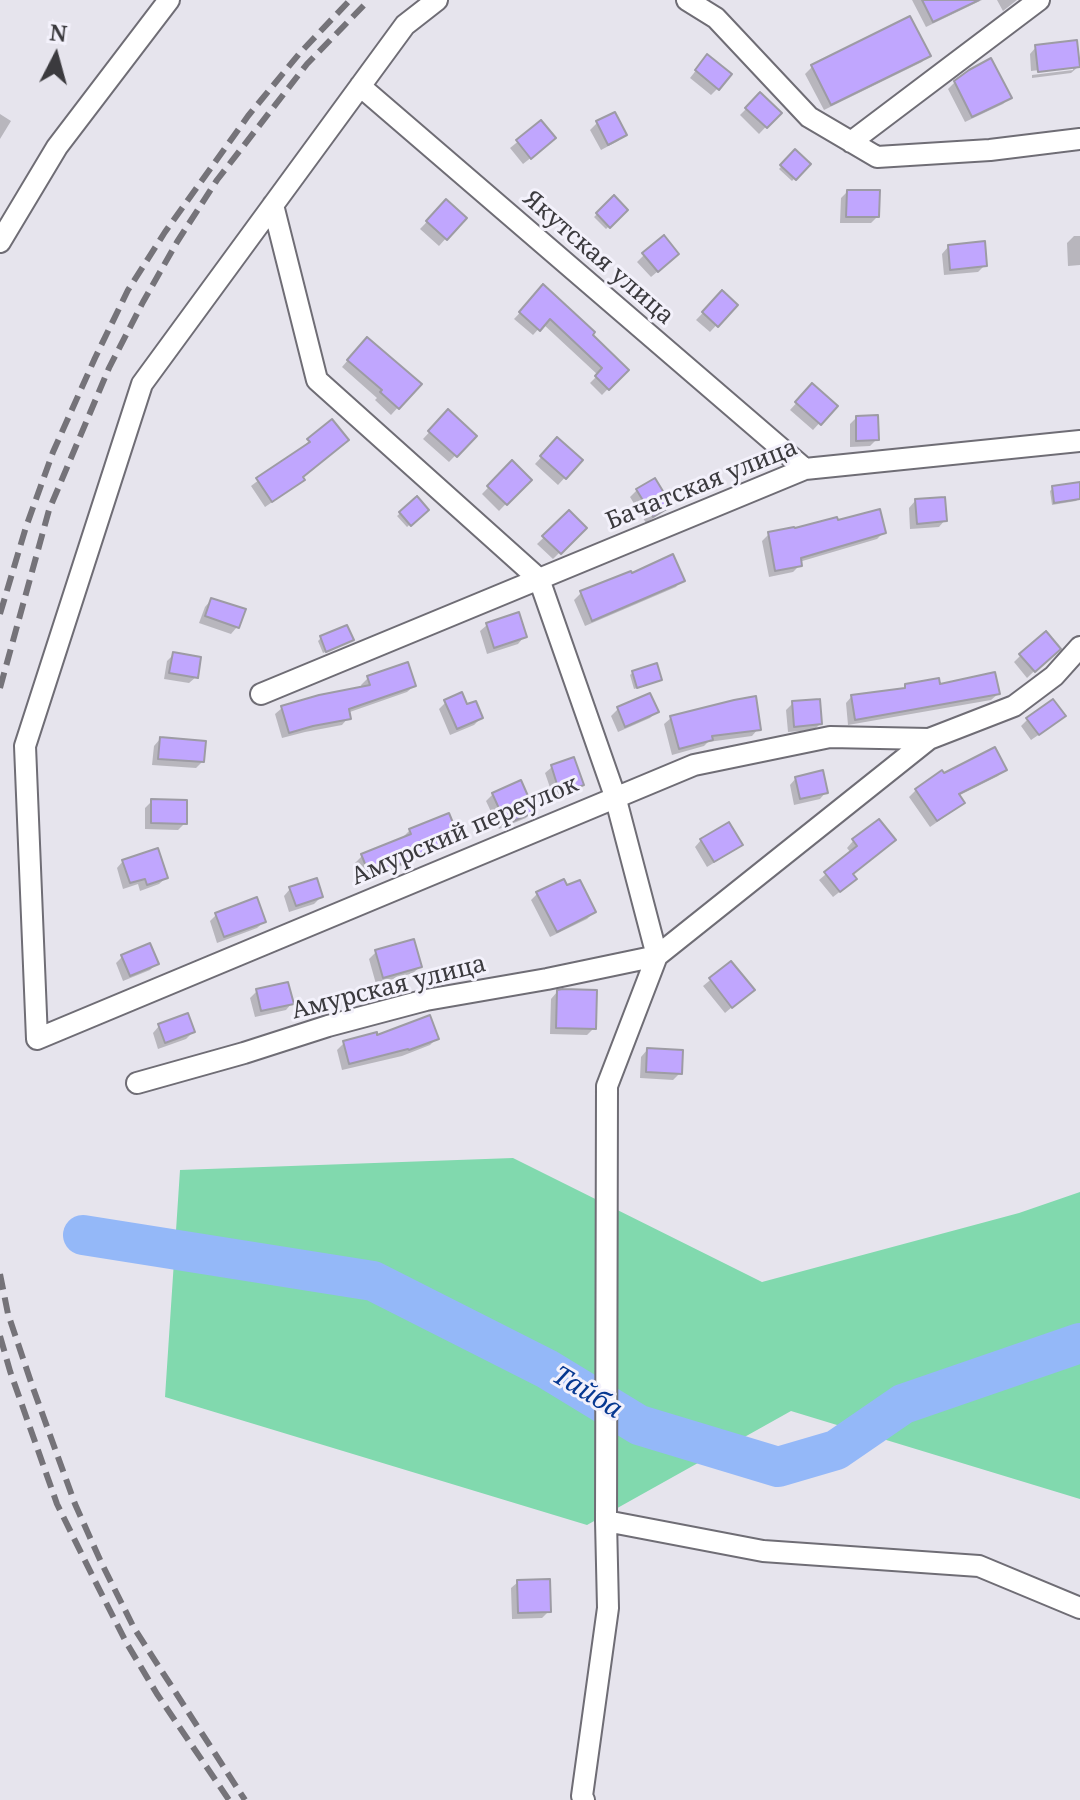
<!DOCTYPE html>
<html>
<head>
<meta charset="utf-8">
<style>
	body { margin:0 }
	#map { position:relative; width:1080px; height:1800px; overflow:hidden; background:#e6e4ed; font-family:"Noto Serif",serif }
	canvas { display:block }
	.north { position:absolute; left:16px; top:16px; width:80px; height:80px; -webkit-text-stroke:6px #f3f1fb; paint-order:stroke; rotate:6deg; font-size:22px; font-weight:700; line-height:32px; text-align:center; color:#3b3a3e }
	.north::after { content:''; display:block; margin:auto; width:28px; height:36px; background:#3b3a3e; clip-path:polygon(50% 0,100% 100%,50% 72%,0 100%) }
</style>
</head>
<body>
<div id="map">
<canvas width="1080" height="1800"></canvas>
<div class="north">N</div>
</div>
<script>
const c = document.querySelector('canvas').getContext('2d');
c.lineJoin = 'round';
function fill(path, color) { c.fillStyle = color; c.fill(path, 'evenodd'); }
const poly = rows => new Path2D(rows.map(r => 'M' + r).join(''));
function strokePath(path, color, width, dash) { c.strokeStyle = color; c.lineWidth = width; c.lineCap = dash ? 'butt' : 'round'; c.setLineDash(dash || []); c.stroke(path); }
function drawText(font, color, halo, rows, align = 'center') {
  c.font = font + ' "Noto Serif",serif'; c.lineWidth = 6; c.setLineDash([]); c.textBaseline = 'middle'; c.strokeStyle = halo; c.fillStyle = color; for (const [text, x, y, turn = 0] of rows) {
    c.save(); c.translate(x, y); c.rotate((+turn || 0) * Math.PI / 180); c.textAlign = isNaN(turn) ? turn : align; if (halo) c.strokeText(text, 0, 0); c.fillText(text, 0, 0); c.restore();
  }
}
fill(poly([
	[513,1158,762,1282,1019,1213,1080,1192,1080,1499,791,1411,587,1525,165,1397,180,1170]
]), '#81d9ae');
fill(poly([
	[912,0,982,0,926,27],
	[997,0,1017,0,1003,11],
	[909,19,928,55,922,62,824,110,805,74,812,67],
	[1036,47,1078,67,1071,73,1032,78,1032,75,1073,70,1073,66,1031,71,1030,54],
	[701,64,718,88,711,95,690,78],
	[955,82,1009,98,1003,104,965,122,948,89],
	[760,95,779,113,759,134,740,115],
	[0,114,11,121,0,139],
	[541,123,547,145,523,164,510,148],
	[597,123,625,134,618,141,601,150,590,130],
	[795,152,808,164,792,181,779,169],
	[847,192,877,217,871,223,840,223,841,198],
	[614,198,626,210,606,229,594,217],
	[446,202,464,218,439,246,420,229],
	[1074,236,1080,236,1080,265,1068,266,1067,243],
	[948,247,985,265,978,272,944,275,942,254],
	[644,255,670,261,651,277,637,262],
	[544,287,626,370,602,395,590,383,598,375,543,324,533,335,514,319],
	[722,293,735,305,710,332,696,320],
	[360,346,419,384,391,415,375,400,377,398,342,367],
	[812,386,835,406,813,430,790,410],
	[448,412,474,436,449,462,423,439],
	[856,418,877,439,870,446,850,447,850,424],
	[332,422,301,477,303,480,296,486,265,507,251,486,302,447],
	[557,440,580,461,558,485,535,464],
	[512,463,529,480,499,511,482,494],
	[1053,488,1079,498,1076,501,1052,505,1050,491],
	[637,490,669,506,663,512,646,523,630,497],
	[417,499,426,510,407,527,397,516],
	[915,501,945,520,939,527,910,529,909,508],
	[569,513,584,528,553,559,537,544],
	[884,532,877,539,799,562,800,565,793,572,769,577,762,541,769,534],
	[682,580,676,587,585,626,574,600,581,593],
	[211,600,237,627,231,634,199,623,205,607],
	[487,625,524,637,518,644,487,654,480,631],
	[321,638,351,640,323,653,318,641],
	[1058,648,1027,678,1014,662,1021,655],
	[173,655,196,677,189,683,164,679,167,661],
	[406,665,414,686,407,692,347,713,348,718,342,725,305,732,282,738,275,714,282,708,362,689,361,685,368,678],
	[633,672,660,680,657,682,634,689,630,675],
	[906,686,938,686,998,694,991,700,848,725,846,703,852,696,902,690],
	[649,695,656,712,650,718,618,732,611,716,618,709],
	[446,702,466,707,481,718,474,725,450,735,439,709],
	[793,703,820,724,814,730,788,732,786,710],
	[671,718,758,729,752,736,708,742,704,746,672,755,664,724],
	[1028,719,1056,723,1031,740,1021,726],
	[160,739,203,761,196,768,152,765,154,746],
	[552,767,582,785,575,792,554,799,545,773],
	[1004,769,998,776,958,796,956,809,930,827,909,797,916,790,943,775],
	[796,778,826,792,820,799,794,805,790,785],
	[493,794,532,811,526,818,499,829,486,801],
	[152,801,185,823,178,830,145,829,145,808],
	[878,821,851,875,847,886,833,897,819,880,851,853,847,848,853,841],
	[410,830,458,839,451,846,363,881,355,863,362,856,403,837],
	[701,840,740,845,733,851,707,867,695,847],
	[123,861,166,878,159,884,140,891,138,884,123,889,117,868],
	[566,888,594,912,587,919,550,937,531,900,537,894],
	[290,889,321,897,314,904,289,912,284,896],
	[216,915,264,922,257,928,217,943,210,921],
	[376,952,420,967,413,973,376,984,369,959],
	[122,957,157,963,150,970,123,981,116,963],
	[731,963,745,996,725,1013,703,986],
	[257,991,292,1003,286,1010,255,1017,250,998],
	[557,992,594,1028,587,1035,550,1034,551,999],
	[159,1026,193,1032,186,1039,158,1049,153,1033],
	[376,1038,437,1038,430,1045,402,1056,342,1070,337,1050,344,1043],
	[647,1050,680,1073,673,1080,640,1078,641,1057],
	[518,1582,549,1611,542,1618,512,1619,511,1588]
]), '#0003');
strokePath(poly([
	[83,1235,373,1281,547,1369,639,1425,778,1467,836,1450,903,1404,1080,1343]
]), '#94b8f8', 40);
const building = poly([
	[922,0,979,0,933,22,922,0],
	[910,16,931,56,831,105,811,65,910,16],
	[1077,40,1080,67,1038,72,1035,45,1077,40],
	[707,54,732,74,719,90,695,70,707,54],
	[991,58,1012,98,972,117,954,81,969,70,991,58],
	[760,92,782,113,767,128,745,108,760,92],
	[615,112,627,135,608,145,596,121,615,112],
	[541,120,556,138,531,159,516,140,541,120],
	[795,149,811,164,796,180,780,165,795,149],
	[847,190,880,190,879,217,846,217,847,190],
	[614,195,628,210,610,228,596,213,614,195],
	[446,199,467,218,447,240,426,221,446,199],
	[664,235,679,254,658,272,642,253,664,235],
	[985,241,987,266,950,270,948,245,985,241],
	[543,284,595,332,593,335,629,370,609,390,595,376,602,368,550,319,540,331,519,312,543,284],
	[722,290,738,305,718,327,702,312,722,290],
	[367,337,422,384,399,409,380,392,382,390,347,360,367,337],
	[812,383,838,406,821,425,795,402,812,383],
	[448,409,477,436,457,457,428,431,448,409],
	[878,415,879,440,856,441,856,416,878,415],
	[332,419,349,440,303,477,305,480,272,502,256,478,310,442,307,439,332,419],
	[557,437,583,460,566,479,540,456,557,437],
	[512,460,532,480,507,505,487,486,512,460],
	[655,478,672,506,653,517,636,489,655,478],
	[1080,482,1080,499,1054,503,1052,486,1080,482],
	[417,496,429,510,411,526,399,512,417,496],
	[945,497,947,521,917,524,915,499,945,497],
	[880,509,886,533,801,558,802,566,775,571,768,532,794,527,795,528,837,517,838,520,880,509],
	[569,510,587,528,561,554,542,536,569,510],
	[673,554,685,581,592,621,580,591,631,571,632,573,673,554],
	[211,598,246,609,239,628,205,616,211,598],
	[519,612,527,637,494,648,486,623,519,612],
	[347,625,354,640,326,652,320,636,347,625],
	[1046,631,1061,649,1035,672,1019,654,1046,631],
	[173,652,201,657,198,678,169,673,173,652],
	[408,662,416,686,349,709,351,719,313,726,289,733,281,706,319,695,370,685,367,676,408,662],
	[657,663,662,680,637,688,632,671,657,663],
	[995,672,1000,694,855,720,851,695,905,688,905,684,939,678,940,684,995,672],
	[462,692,467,704,476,701,483,718,457,729,444,700,462,692],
	[650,693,659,712,625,727,617,707,650,693],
	[756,696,761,730,712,736,713,740,679,749,670,716,734,700,756,696],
	[820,699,822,724,794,727,792,701,820,699],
	[1053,699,1066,716,1039,735,1026,718,1053,699],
	[160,737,206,741,204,762,158,759,160,737],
	[995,747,1007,770,959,794,965,803,937,821,915,789,942,770,944,773,995,747],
	[574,757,584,785,560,794,551,765,574,757],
	[823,770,828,793,800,799,795,777,823,770],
	[521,780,535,812,506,824,492,793,521,780],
	[151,799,187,800,187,824,151,823,151,799],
	[449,813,460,840,370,876,361,854,411,834,409,829,449,813],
	[879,819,896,840,853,874,857,879,840,892,824,872,857,846,852,839,879,819],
	[729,822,743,845,714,862,700,839,729,822],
	[158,848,168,878,147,885,145,879,130,883,122,860,158,848],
	[317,878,323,897,296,906,289,887,317,878],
	[564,879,567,885,580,880,596,912,557,932,536,892,564,879],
	[257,897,266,922,224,937,215,913,257,897],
	[414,939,422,967,383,978,375,950,414,939],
	[150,943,159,964,130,976,121,955,150,943],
	[731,961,755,990,732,1008,709,978,731,961],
	[288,982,294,1004,261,1011,256,989,288,982],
	[563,989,597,990,596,1029,556,1028,557,990,563,989],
	[188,1013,195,1032,165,1043,158,1024,188,1013],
	[430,1015,439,1039,409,1050,408,1049,349,1064,343,1041,377,1032,377,1035,430,1015],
	[647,1048,683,1050,682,1074,646,1072,647,1048],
	[550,1579,551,1612,518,1613,517,1580,550,1579]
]);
fill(building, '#c0a6fe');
strokePath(building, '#9d9ba4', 2);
const street = poly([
	[437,0,405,25,142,384,25,746,37,1039,694,765,830,737,929,739],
	[687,0,716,18,809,117,877,157,990,150,1080,139],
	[360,86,805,469],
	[851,142,1039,0],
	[273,205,317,380,539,579,615,796,657,956],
	[0,242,57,147,169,0],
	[261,694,805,469,1080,441],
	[137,1083,244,1053,328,1026,426,1000,547,979,657,956],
	[606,1521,763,1551,979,1566,1080,1608],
	[584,1800,582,1796,608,1608,606,1521,607,1086,657,956,929,739,1014,706,1054,676,1080,647]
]);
strokePath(street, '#6f6d75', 24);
strokePath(street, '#fff', 20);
strokePath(poly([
	[0,614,26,527,53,452,95,358,128,290,165,232,248,116,299,54,350,0],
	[0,688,49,510,109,368,143,302,177,242,217,180,307,64,369,0],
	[0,1274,8,1314,33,1388,75,1504,101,1562,134,1628,245,1800],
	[0,1336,10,1371,57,1504,94,1579,126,1642,157,1694,229,1800]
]), '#757379', 6, [16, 8]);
drawText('24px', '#3b3a3e', '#f3f1fb', [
	["Якутская улица",598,258,41],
	["Бачатская улица",702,485,-22],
	["Амурский переулок",465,831,-23],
	["Амурская улица",389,988,-14]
]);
drawText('italic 26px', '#063891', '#f3f1fb', [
	["Тайба",587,1393,31]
]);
</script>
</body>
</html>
